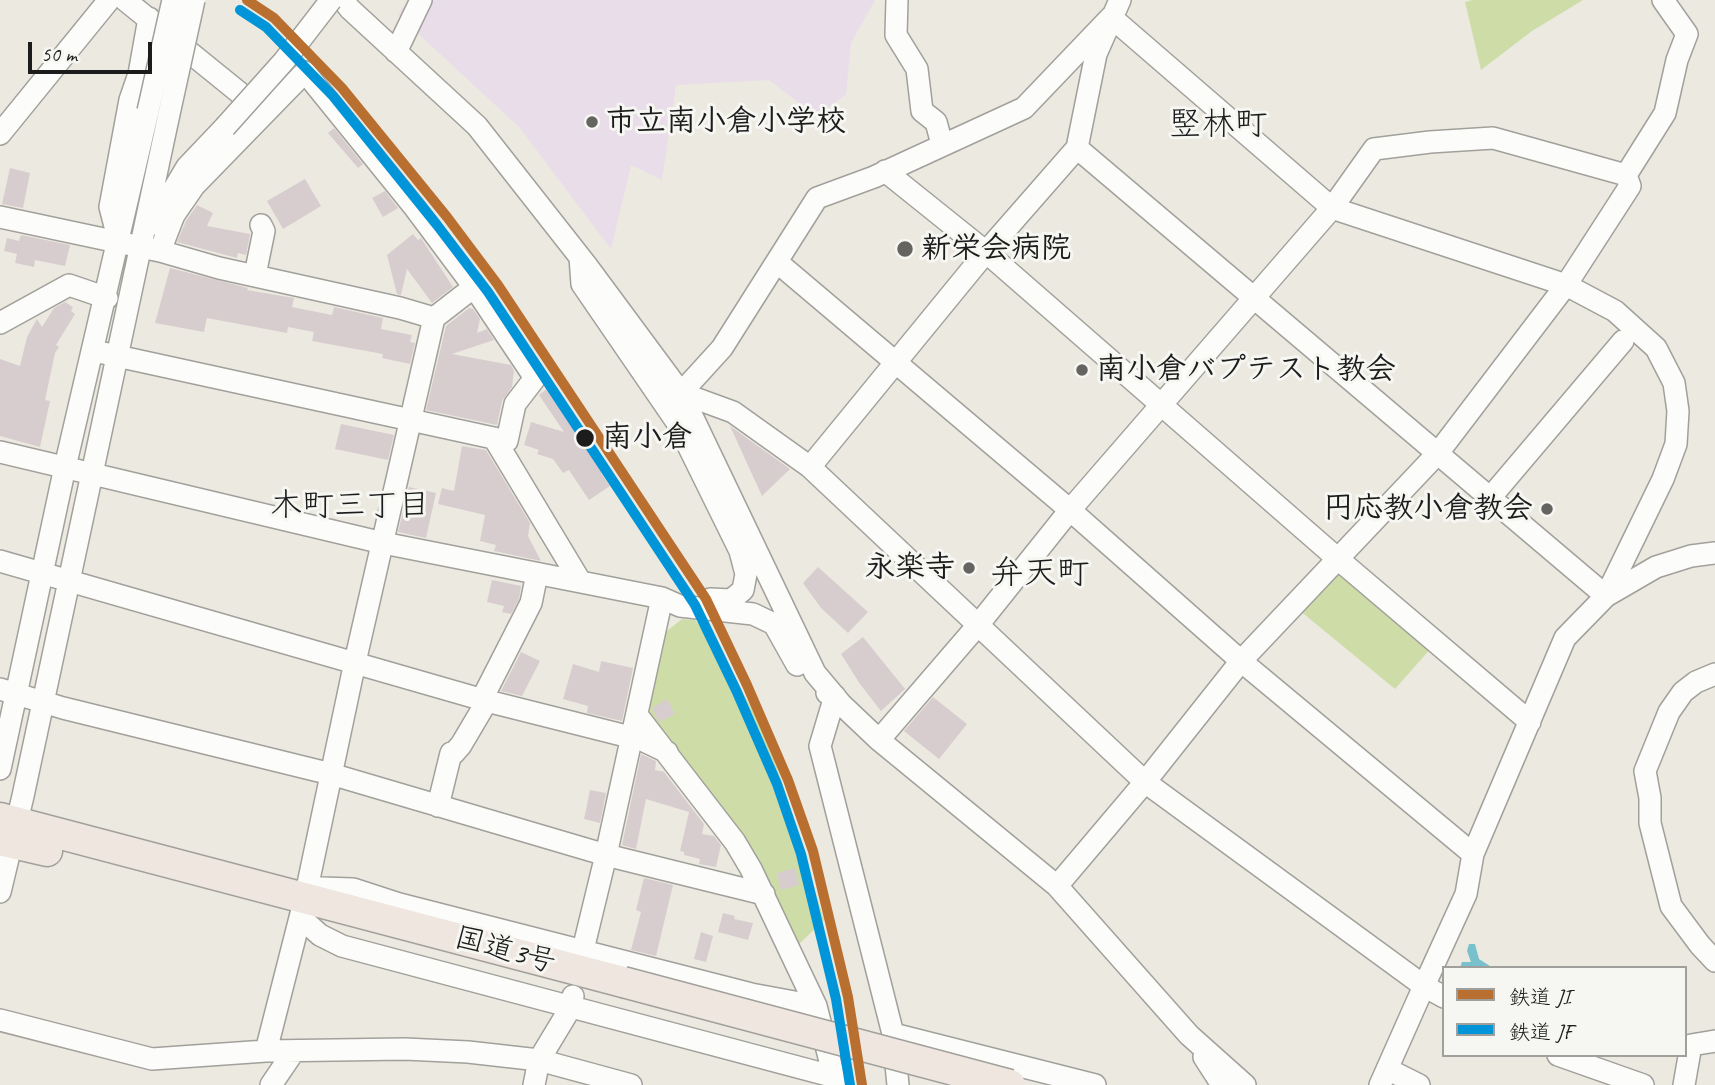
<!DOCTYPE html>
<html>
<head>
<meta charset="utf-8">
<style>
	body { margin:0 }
	#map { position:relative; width:1715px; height:1085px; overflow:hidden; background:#ece9e0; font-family:Caveat,"Klee One",sans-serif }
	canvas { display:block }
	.legend { position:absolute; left:1442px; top:966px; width:245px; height:91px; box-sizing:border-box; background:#f6f6f2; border:2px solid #9f9f9c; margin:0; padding:9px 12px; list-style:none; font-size:21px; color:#1c1c1c }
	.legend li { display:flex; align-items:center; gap:14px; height:35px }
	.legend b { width:35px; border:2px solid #9f9f9c }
	.scale { position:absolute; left:28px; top:42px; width:124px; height:32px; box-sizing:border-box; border:4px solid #1c1c1c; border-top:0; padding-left:9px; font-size:21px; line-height:24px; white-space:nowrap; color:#1c1c1c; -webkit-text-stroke:5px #f6f6f2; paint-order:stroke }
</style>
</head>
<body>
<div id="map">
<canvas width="1715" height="1085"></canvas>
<ul class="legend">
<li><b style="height:9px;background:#b96f30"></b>鉄道 JI</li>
<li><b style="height:9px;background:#0095d9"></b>鉄道 JF</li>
</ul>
<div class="scale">50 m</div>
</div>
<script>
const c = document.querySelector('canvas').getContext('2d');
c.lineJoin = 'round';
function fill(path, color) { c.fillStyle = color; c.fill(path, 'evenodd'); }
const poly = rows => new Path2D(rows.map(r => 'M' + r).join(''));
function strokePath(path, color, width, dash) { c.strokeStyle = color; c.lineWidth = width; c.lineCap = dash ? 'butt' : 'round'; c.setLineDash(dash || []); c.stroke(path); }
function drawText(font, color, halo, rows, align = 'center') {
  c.font = font + ' Caveat,"Klee One",sans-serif'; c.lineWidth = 6; c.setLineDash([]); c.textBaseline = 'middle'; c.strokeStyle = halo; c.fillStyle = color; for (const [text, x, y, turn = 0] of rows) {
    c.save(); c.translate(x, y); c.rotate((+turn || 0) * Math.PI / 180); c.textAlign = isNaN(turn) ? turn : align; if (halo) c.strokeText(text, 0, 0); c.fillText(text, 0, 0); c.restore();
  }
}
fill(poly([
	[408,0,875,0,851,43,846,94,817,117,769,80,676,85,662,180,631,165,611,249,519,127,398,15]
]), '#e8dde9');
fill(poly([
	[1473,0,1583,0,1532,31,1481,70,1465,2],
	[1333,570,1342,570,1432,647,1395,689,1299,610],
	[682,619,695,620,722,654,764,731,785,791,824,920,797,946,652,718,648,708,663,634]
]), '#cedda8');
fill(poly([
	[1469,944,1475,944,1479,959,1493,968,1460,968,1462,962,1471,962,1467,951]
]), '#77c0cc');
fill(poly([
	[334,128,363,164,358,168,328,133],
	[10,168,30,173,23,208,2,204],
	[305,179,321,206,283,229,267,201],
	[385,191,398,208,383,217,372,198],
	[197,205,213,213,207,226,250,234,246,255,238,253,237,258,177,242,186,221],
	[413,234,418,240,421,238,453,287,432,303,407,269,401,295,397,294,387,255],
	[21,235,70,245,65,266,35,260,34,267,15,263,17,254,4,251,7,238,19,241],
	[170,268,248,288,247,290,294,298,292,307,332,315,334,307,383,318,381,329,412,335,410,342,415,343,410,364,382,358,383,354,312,341,314,332,288,327,287,333,207,318,204,332,155,323],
	[65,302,73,307,71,311,75,314,56,345,59,347,55,353,45,400,50,401,40,447,0,436,0,359,20,366,27,337,37,319,42,327,54,308],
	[469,308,473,309,480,319,477,333,487,329,494,340,452,354,511,365,514,371,512,387,502,401,497,425,426,410,446,326],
	[553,384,594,444,590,447,605,469,601,473,610,486,589,500,569,470,563,473,553,459,537,454,539,450,524,445,531,422,564,432,539,395],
	[341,424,394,435,388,460,335,449],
	[730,426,790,469,762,496],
	[462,446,486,450,530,523,528,536,541,561,494,551,496,545,480,541,485,515,438,504,442,488,454,491],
	[409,487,436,493,426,538,398,532],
	[818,567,868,612,848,633,821,608,803,583],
	[492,580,521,586,519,599,511,614,502,612,504,606,487,602],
	[863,637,905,689,881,711,860,684,841,654],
	[521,652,540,661,522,696,501,691],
	[601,661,633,668,622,721,587,713,588,706,563,699,573,664,599,672],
	[933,697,967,724,939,759,904,731],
	[667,699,675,714,659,722,652,708],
	[641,754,656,761,655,770,664,772,704,824,702,834,714,836,721,845,716,867,699,864,700,859,684,855,684,852,680,851,689,812,646,799,636,849,622,845],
	[590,790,606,793,600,823,584,819],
	[795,868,799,885,781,890,777,873],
	[644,878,673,885,656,956,631,950,641,912,636,910],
	[723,913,735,916,734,919,753,923,748,940,718,932],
	[701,932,713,936,706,962,694,959]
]), '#d8cdce');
const minor = poly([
	[125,0,262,111],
	[343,0,350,9,477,126,587,266,681,393,815,673,841,704,879,740,1057,886,1189,1035,1245,1085],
	[897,0,896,35,917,69,922,111,936,122,942,144],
	[1111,17,1024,108,874,177,817,198,722,348,681,393,733,412,810,467,1145,782,1424,986,1380,1085],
	[1111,17,1332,208,1566,285,1615,311,1656,348,1674,383,1678,411,1676,444,1663,479,1606,596],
	[396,52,421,0],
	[0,134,109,0],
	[1077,148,1606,596],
	[885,171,986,252,1338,559,1530,722],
	[0,217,160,251,219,268,400,308,434,318],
	[153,224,187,167,225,127],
	[118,238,110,207,130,100,139,74,149,18],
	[580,257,582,284,676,421,740,551,746,574,743,590,731,600,710,599],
	[777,262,1070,510,1241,661,1473,854],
	[255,275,264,231,261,225],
	[0,323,69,285,107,298],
	[94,351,507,441,515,404,535,378,474,287,415,208,305,72,194,186,174,215,160,251],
	[494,438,580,581],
	[0,452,383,543,662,598,680,606,753,614,774,624,797,665],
	[810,467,986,252,1077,148,1096,54,1120,0],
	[1490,498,1623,341],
	[0,561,487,701,642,740,667,752],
	[1715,674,1696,682,1683,692,1669,712,1645,771,1650,798,1650,823,1671,906,1700,945,1715,961],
	[0,689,63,708,331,774,606,855,764,894],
	[827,693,835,696,820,746,893,1034,898,1085],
	[482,699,531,603,537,574],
	[637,715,735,842,751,869,816,1006,836,1085],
	[879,740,978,625,1070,510,1332,208,1374,149,1430,142,1493,138,1626,175],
	[0,769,65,467,148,111],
	[438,806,451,753,454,753,461,745,487,701],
	[1057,886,1145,782,1241,661,1438,453,1566,285,1630,186,1626,175,1665,113,1677,60,1687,34,1663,0],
	[0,892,23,796,169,114],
	[305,898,321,888,353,889,399,904,751,994,816,1006],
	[300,917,320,935,342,946,835,1077],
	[581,958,606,855,662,598],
	[1444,997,1424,986,1466,894,1473,854,1565,638,1606,596,1656,567,1691,556,1715,553],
	[0,1020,152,1059,266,1051,405,1049,468,1052,539,1060,631,1085],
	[893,1034,1095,1085],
	[266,1051,305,898,355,662,434,318,474,287],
	[1558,1055,1643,1085],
	[1204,1057,1222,1085],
	[1387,1069,1419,1085],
	[271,1085,294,1051],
	[534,1085,539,1060,571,1007,573,996],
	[1684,1085,1691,1045,1715,1041]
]);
const highway = poly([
	[0,818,623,982],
	[0,840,47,851]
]);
strokePath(minor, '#a1a09b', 24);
strokePath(highway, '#a1a09b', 33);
strokePath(minor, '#fcfcfa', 21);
strokePath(highway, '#eee6df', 30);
const minorBridge = poly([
	[148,111,173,0],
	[169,114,194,0],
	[225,127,284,61,331,0]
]);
const highwayBridge = poly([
	[623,982,1010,1085]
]);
strokePath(minorBridge, '#a1a09b', 24, []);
strokePath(highwayBridge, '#a1a09b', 33, []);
strokePath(minorBridge, '#fcfcfa', 21);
strokePath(highwayBridge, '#eee6df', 30);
strokePath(poly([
	[247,0,274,18,342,88,447,217,498,285,706,599,747,685,788,780,813,851,848,997,862,1085]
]), '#b96f30', 10);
strokePath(poly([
	[240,10,266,27,333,96,437,225,488,292,695,605,736,690,777,784,801,854,836,999,850,1085]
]), '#0095d9', 10);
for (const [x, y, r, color] of [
	[592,122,7,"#656461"],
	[905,249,9,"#656461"],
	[1082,370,7,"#656461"],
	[585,438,10,"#1c1c1c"],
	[1547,509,7,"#656461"],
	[969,568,7,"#656461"]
]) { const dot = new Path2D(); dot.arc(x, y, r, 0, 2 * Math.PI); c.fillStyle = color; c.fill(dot); strokePath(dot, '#f6f6f2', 2.5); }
drawText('bold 30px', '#1c1c1c', '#f6f6f2', [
	["市立南小倉小学校",606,122],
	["新栄会病院",921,249],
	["南小倉バプテスト教会",1096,370],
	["円応教小倉教会",1533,509,"right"],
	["永楽寺",955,568,"right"]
], 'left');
drawText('bold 30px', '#1c1c1c', '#f6f6f2', [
	["南小倉",602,438]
], 'left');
drawText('30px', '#1c1c1c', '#f6f6f2', [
	["国道3号",505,951,15]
]);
drawText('32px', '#1c1c1c', '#f6f6f2', [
	["木町三丁目",350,507]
]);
drawText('33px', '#1c1c1c', '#f6f6f2', [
	["竪林町",1218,125],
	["弁天町",1040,574]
]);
</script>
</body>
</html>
